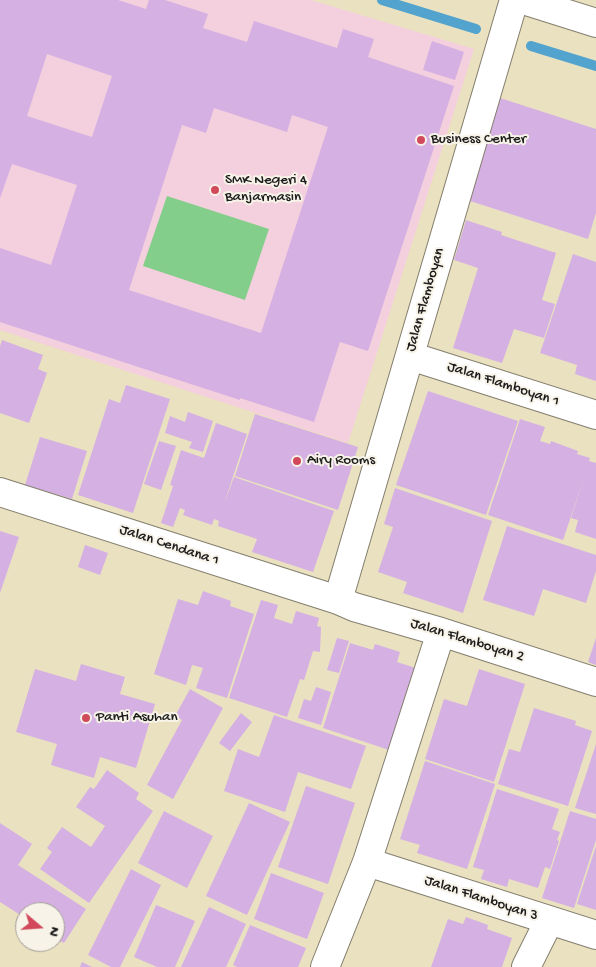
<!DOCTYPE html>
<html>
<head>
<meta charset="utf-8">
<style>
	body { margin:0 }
	#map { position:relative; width:596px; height:967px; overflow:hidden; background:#eae1c0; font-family:"Gochi Hand",sans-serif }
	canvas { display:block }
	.north { position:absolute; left:15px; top:902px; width:50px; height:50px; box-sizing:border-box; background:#f7f3e8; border:1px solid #9f9d96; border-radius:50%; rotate:108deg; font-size:14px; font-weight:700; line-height:20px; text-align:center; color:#1c1c1c }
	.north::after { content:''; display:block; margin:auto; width:18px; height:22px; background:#d1495b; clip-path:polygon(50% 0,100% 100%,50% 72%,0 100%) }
</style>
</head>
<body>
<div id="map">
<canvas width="596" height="967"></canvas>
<div class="north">N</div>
</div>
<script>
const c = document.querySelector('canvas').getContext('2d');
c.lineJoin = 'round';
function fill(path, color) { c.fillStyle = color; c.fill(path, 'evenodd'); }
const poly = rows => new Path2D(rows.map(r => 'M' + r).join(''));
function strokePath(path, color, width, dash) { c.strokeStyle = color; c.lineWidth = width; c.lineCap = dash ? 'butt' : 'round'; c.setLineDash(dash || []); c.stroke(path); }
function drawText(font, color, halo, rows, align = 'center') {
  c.font = font + ' "Gochi Hand",sans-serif'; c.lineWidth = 4; c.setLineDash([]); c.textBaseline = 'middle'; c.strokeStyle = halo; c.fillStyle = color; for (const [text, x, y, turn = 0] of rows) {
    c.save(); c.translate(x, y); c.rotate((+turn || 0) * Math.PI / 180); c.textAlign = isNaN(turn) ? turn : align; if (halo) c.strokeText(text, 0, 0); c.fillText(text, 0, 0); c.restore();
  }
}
fill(poly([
	[0,0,311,0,474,49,348,443,0,330]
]), '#f4cfdd');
fill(poly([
	[167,196,269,229,245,300,143,266]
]), '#84ce8b');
strokePath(poly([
	[382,0,476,29],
	[531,46,596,66]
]), '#52a3cd', 10);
fill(poly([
	[0,0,118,0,146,9,149,0,165,0,208,14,203,28,247,42,254,21,337,48,343,29,374,39,368,57,454,86,368,351,340,342,314,422,240,398,240,400,0,322,0,248,51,265,77,185,12,164,0,198],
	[47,54,112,76,92,137,27,116],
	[214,108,287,132,292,115,328,127,261,333,129,290,182,125,206,133],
	[432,41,464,52,455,80,423,70],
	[500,98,596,129,596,213,588,239,467,200],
	[466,220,502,232,501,235,556,253,542,300,555,304,544,338,514,329,502,363,453,348,478,268,454,260],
	[573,254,596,262,596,381,575,374,577,365,540,353],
	[2,340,43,355,38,369,47,373,29,423,0,413,0,346],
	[126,385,170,399,133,513,78,495,109,399,120,403],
	[428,391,518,421,486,515,396,485],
	[188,412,213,421,203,452,189,448,192,442,165,433,170,416,185,422],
	[255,414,358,447,338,510,235,476],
	[520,419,545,427,540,441,550,444,551,441,578,451,577,454,590,458,589,461,596,463,596,539,575,532,578,520,571,518,584,478,563,540,488,515],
	[216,423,247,434,224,504,234,477,334,511,313,572,252,552,257,539,218,526,219,521,214,519,212,525,183,515,185,510,180,508,173,527,161,523,173,486,170,485,181,450,204,458],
	[40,437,87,451,72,499,25,485],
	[159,441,176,446,161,490,144,484],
	[395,488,492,521,463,613,403,593,407,582,378,572,393,527,384,524],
	[507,526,596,555,596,571,586,603,543,589,534,616,483,600],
	[0,531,19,537,0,593],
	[85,545,108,553,100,575,78,567],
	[203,591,231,601,230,606,254,614,227,698,196,688,203,668,192,665,186,685,154,674,178,599,198,605],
	[261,600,278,605,274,618,292,624,296,611,319,618,317,626,321,627,320,652,313,651,304,680,300,679,287,717,229,698],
	[337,638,349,641,339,673,327,670],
	[596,638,596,665,588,662],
	[350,643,373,650,375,644,400,652,397,662,419,669,392,751,323,728],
	[81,664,125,677,120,694,155,704,136,768,100,757,94,778,51,765,57,744,16,732,35,669,76,681],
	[479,669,525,684,494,782,425,759,444,699,467,706],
	[316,687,331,692,321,725,298,718,304,699,311,701],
	[190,689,223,708,173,799,147,785,182,720,175,716],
	[534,708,576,721,575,725,592,731,568,806,498,784,509,749,520,752],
	[241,713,252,722,230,751,219,743],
	[274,715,366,746,351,789,298,772,285,812,224,791,238,749,259,757],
	[596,744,596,814,575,808],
	[425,761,495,784,467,869,417,853,420,845,400,839],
	[107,770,139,793,136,799,153,811,89,903,40,869,52,852,47,848,62,827,91,847,105,826,76,807,90,787,94,789],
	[306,786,355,803,328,884,278,867],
	[497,789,559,809,552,829,560,832,557,840,559,841,550,869,545,867,538,888,509,879,507,887,481,879,484,870,473,867],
	[249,803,290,822,247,915,206,896],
	[164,811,213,836,187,888,138,863],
	[570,811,596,819,596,840,574,908,542,898],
	[0,823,32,844,18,865,86,909,64,943,55,938,55,912,25,912,25,918,0,902],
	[596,846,596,910,577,904],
	[131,869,161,885,120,967,111,967,88,955],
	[271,873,324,893,307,939,254,919],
	[156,905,195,921,175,967,157,967,134,957],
	[209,907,246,924,226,967,181,967],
	[466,917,488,925,487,929,512,938,502,967,431,967,448,919,463,924],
	[250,925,306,948,298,967,237,967,233,965],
	[82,962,92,967,80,967]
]), '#d5b0e3');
const minor = poly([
	[410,356,596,415],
	[0,492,338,600,354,607,441,632,596,682],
	[338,600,514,0],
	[367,862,596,935],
	[325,967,367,862,441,632],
	[526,967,549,921]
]);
const trunk = poly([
	[523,0,596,23]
]);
strokePath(minor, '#837e6e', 30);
strokePath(trunk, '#837e6e', 30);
strokePath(minor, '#fff', 28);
strokePath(trunk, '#fff', 28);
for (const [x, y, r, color] of [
	[421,140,5,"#d1495b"],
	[215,190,5,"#d1495b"],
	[297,461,5,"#d1495b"],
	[86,718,5,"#d1495b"]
]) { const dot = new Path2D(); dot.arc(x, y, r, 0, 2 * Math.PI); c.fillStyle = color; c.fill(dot); strokePath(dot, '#f7f3e8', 2); }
drawText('15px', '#1c1c1c', '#f7f3e8', [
	["Business Center",431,140],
	["SMK Negeri 4",225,181],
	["Banjarmasin",225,198],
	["Airy Rooms",307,461],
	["Panti Asuhan",96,718]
], 'left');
drawText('15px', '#1c1c1c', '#f7f3e8', [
	["Jalan Flamboyan",426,300,-74],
	["Jalan Flamboyan 1",503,385,18],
	["Jalan Cendana 1",169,546,18],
	["Jalan Flamboyan 2",467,641,17],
	["Jalan Flamboyan 3",481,899,18]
]);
</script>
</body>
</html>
